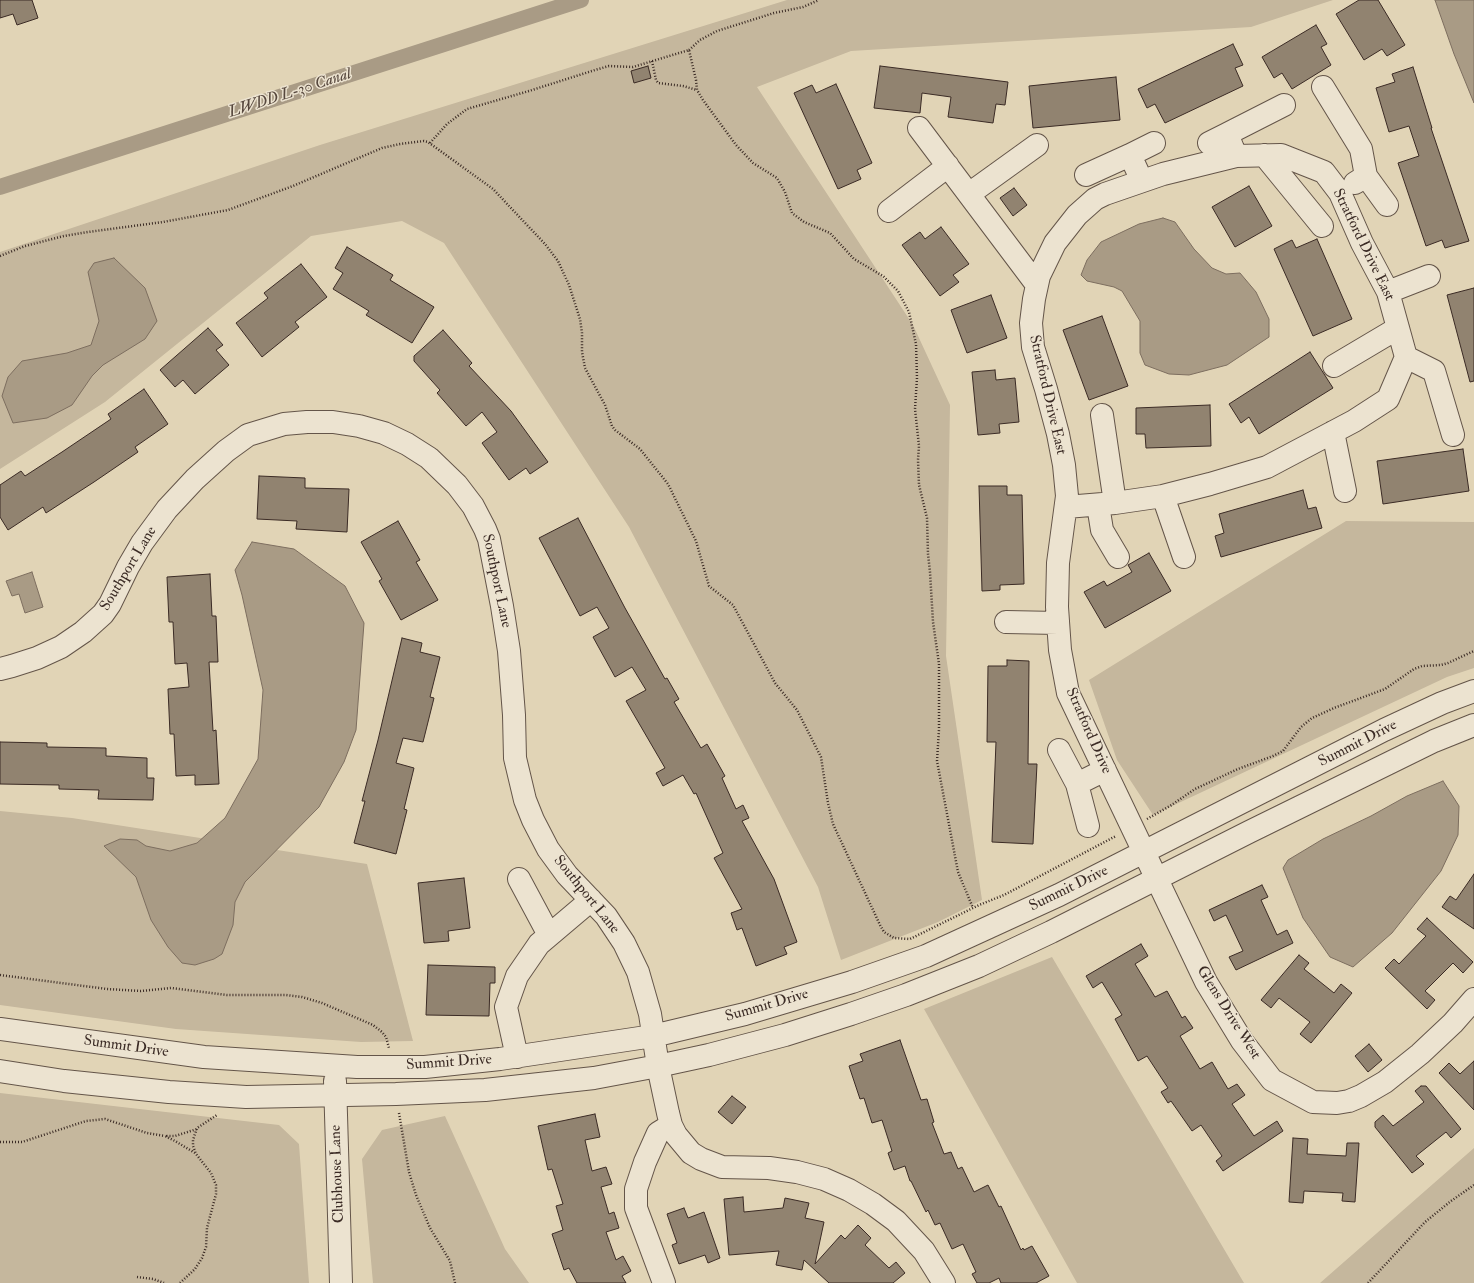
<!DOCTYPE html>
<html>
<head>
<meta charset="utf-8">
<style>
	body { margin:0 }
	canvas { display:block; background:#e1d4b6 }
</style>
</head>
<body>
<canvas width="1474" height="1283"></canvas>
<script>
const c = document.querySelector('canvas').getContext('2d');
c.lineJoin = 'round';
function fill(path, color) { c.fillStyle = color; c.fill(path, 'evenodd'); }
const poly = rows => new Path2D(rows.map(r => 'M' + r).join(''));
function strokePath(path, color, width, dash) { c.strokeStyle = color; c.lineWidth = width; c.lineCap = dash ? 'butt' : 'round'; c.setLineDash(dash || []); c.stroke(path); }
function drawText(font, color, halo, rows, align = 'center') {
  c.font = font + ' "IM FELL Double Pica",serif'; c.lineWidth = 3; c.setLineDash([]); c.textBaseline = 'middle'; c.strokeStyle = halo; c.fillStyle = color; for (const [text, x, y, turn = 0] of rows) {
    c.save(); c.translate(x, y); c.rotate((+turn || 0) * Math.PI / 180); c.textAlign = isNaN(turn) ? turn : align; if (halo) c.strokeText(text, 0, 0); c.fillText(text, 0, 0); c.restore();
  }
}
fill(poly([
	[787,0,1333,0,1251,27,851,51,757,87,913,325,950,405,946,656,982,900,938,922,841,960,818,887,629,527,444,243,402,221,311,236,105,402,0,469,0,252,320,145],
	[1346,521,1474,522,1474,668,1447,677,1153,815,1117,760,1089,680],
	[0,811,72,818,367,864,413,1041,361,1042,176,1029,0,1005],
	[1052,957,1244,1283,1077,1283,924,1009],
	[0,1093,279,1125,299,1144,309,1283,0,1283],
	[445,1116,505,1249,529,1283,373,1283,362,1159,382,1130],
	[1474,1148,1474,1283,1320,1283]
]), '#c5b79d');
const water = poly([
	[1435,0,1474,0,1474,103,1454,54,1435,0],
	[1163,218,1175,222,1194,249,1212,268,1226,274,1240,273,1256,292,1269,319,1269,337,1227,365,1189,375,1169,374,1145,365,1140,353,1140,321,1122,291,1114,287,1087,281,1081,275,1087,260,1101,242,1139,224,1163,218],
	[114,258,145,288,157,321,145,339,103,365,92,376,72,405,47,418,13,423,2,396,8,377,22,361,67,353,91,345,99,321,88,272,94,263,114,258],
	[252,542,294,549,345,586,364,623,356,730,344,762,319,807,245,882,235,902,233,925,222,954,214,959,195,965,182,963,168,947,151,920,136,877,104,846,120,839,137,840,146,846,170,851,197,843,225,818,258,759,263,690,242,595,235,570,252,542],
	[32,572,43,607,25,613,19,594,12,596,6,581,32,572],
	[1443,781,1459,806,1458,835,1441,871,1392,933,1353,967,1330,957,1303,918,1283,868,1288,860,1323,839,1371,816,1407,796,1443,781]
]);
fill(water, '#a99b85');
strokePath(water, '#7d6e5f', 1);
strokePath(poly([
	[0,187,581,0]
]), '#a99b85', 16);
const building = poly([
	[0,0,32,0,38,18,17,25,13,14,0,18,0,0],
	[1359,0,1378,0,1405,45,1387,56,1382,49,1364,60,1336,14,1359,0],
	[1316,25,1327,44,1321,47,1331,65,1292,89,1282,73,1274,78,1262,57,1316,25],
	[1233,44,1243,65,1235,68,1243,86,1165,123,1155,104,1147,108,1138,89,1233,44],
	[648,66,651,78,634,83,631,71,648,66],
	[880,66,1008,82,1005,105,996,104,993,123,948,117,951,97,922,93,920,113,874,108,880,66],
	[1413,67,1432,128,1431,128,1469,241,1445,248,1442,240,1426,246,1398,163,1419,156,1409,126,1389,132,1376,88,1395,82,1392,74,1413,67],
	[1116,77,1120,120,1033,128,1029,86,1116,77],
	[836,84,872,163,857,170,861,179,838,189,794,93,812,85,816,93,836,84],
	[1249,186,1272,226,1235,247,1212,207,1249,186],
	[1014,188,1027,205,1013,216,1000,198,1014,188],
	[941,227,969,264,953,275,959,282,940,296,902,245,920,232,925,239,941,227],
	[1317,239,1352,319,1313,336,1274,249,1292,240,1296,248,1317,239],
	[347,247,393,275,390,280,434,307,412,343,366,315,369,311,333,289,343,273,335,268,347,247],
	[301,264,327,297,295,322,299,327,262,357,236,323,268,298,264,293,301,264],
	[1474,288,1474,381,1470,382,1447,295,1474,288],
	[991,295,1007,338,967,353,951,310,991,295],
	[1102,316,1128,386,1089,400,1063,330,1102,316],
	[208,328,223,345,216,350,229,365,195,394,183,380,175,387,160,370,208,328],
	[443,330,472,363,469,366,511,411,548,462,530,474,526,468,509,480,482,443,497,432,482,412,466,426,437,393,440,390,414,361,414,356,443,330],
	[1310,352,1333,388,1259,434,1249,417,1241,423,1229,404,1310,352],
	[995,370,996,380,1015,378,1019,422,999,424,1000,433,978,435,972,372,995,370],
	[144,389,168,424,135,447,138,452,94,482,46,513,43,507,8,530,0,517,0,485,21,471,25,476,62,452,111,419,108,414,144,389],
	[1210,405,1211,446,1146,448,1145,434,1136,434,1136,408,1210,405],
	[1463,449,1469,491,1383,504,1377,461,1463,449],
	[259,476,305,478,305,488,349,489,347,532,296,529,297,521,257,519,259,476],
	[979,486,1007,486,1007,495,1022,495,1024,584,1000,585,1000,590,982,591,979,486],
	[1303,490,1308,509,1316,507,1322,528,1221,557,1215,536,1224,533,1219,514,1303,490],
	[578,518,625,608,665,679,667,678,679,699,674,702,701,748,707,744,725,776,722,778,736,809,743,805,749,818,742,821,774,879,797,942,784,947,787,954,756,966,742,928,737,930,731,913,742,909,714,858,723,853,696,793,694,794,683,775,663,786,656,773,665,768,626,701,646,690,632,667,615,677,593,637,609,628,597,607,580,616,539,538,578,518],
	[398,521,420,560,416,562,438,600,401,620,379,581,382,579,361,542,398,521],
	[1149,553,1171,591,1105,628,1084,592,1104,581,1107,586,1132,572,1128,565,1149,553],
	[210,574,212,616,216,616,218,662,209,662,213,731,216,730,219,784,195,785,195,775,176,776,174,734,170,734,168,689,189,687,187,663,175,664,173,622,169,622,167,577,210,574],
	[402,638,422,643,420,652,440,657,430,697,434,698,423,742,403,738,396,763,414,768,404,809,407,810,396,854,354,843,365,801,362,801,378,740,402,638],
	[1007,660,1029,661,1028,764,1037,764,1033,844,992,842,996,742,987,742,988,666,1007,666,1007,660],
	[0,742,47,743,47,747,106,748,106,756,147,758,147,778,154,778,153,800,98,799,99,790,59,789,59,785,0,784,0,742],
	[1474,874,1474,929,1442,907,1450,896,1456,900,1474,874],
	[464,878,470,928,448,931,449,941,424,943,418,883,464,878],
	[1262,885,1268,897,1261,900,1277,935,1287,930,1293,943,1236,970,1229,957,1243,951,1226,915,1214,921,1209,910,1262,885],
	[1427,918,1473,962,1463,973,1453,963,1425,991,1435,1000,1427,1009,1385,968,1394,959,1399,964,1426,936,1417,929,1427,918],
	[1141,944,1148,956,1135,964,1155,997,1167,991,1182,1018,1185,1016,1193,1028,1180,1036,1200,1069,1212,1062,1228,1089,1237,1084,1245,1095,1232,1104,1254,1136,1277,1121,1283,1131,1223,1171,1216,1161,1222,1156,1201,1125,1192,1131,1171,1101,1168,1103,1161,1092,1168,1088,1147,1056,1138,1061,1115,1019,1122,1015,1102,982,1093,988,1086,976,1141,944],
	[1299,955,1309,963,1304,969,1334,993,1341,984,1352,993,1311,1043,1300,1034,1310,1022,1279,998,1271,1008,1261,1000,1299,955],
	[428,965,495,967,495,983,490,983,489,1016,426,1015,428,965],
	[900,1040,921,1100,927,1099,934,1122,932,1123,944,1154,951,1152,958,1169,962,1167,974,1192,988,1185,999,1207,1001,1206,1021,1250,1023,1248,1024,1250,1032,1246,1049,1276,1036,1283,1001,1283,999,1278,989,1283,977,1283,972,1274,976,1272,963,1244,952,1249,940,1223,935,1225,928,1210,926,1212,911,1181,910,1181,905,1166,894,1170,888,1153,892,1151,882,1120,872,1123,864,1098,860,1099,849,1066,863,1061,860,1054,900,1040],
	[1369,1044,1382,1060,1368,1072,1355,1056,1369,1044],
	[1474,1061,1474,1110,1439,1073,1449,1063,1460,1074,1474,1061],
	[1421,1086,1426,1086,1461,1129,1451,1138,1446,1132,1416,1156,1424,1164,1412,1173,1375,1127,1375,1122,1383,1115,1393,1126,1424,1102,1415,1091,1421,1086],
	[732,1096,746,1107,732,1124,718,1112,732,1096],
	[595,1114,600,1137,585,1140,592,1171,606,1167,612,1184,601,1187,609,1214,614,1212,619,1228,606,1232,616,1260,623,1256,631,1271,622,1276,626,1283,577,1283,569,1268,564,1270,552,1234,563,1230,556,1206,563,1204,552,1169,548,1170,538,1126,595,1114],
	[1293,1138,1308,1139,1307,1154,1346,1156,1347,1143,1359,1143,1355,1202,1342,1201,1343,1193,1304,1191,1303,1203,1289,1202,1293,1138],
	[743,1197,744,1212,783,1208,785,1198,809,1203,805,1218,824,1222,815,1264,841,1235,845,1239,858,1225,871,1238,865,1245,889,1268,896,1262,905,1273,893,1283,829,1283,804,1260,802,1270,776,1265,779,1251,729,1255,724,1199,743,1197],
	[684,1208,688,1218,704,1212,720,1258,708,1263,705,1255,679,1264,672,1245,677,1243,667,1214,684,1208]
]);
fill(building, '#918370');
strokePath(building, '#3b2b25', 1);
const minor = poly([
	[1323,87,1361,149,1366,176],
	[919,128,1037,285],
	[1209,143,1227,134],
	[1130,155,1154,143],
	[1264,155,1322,226],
	[1236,156,1227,134,1284,105],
	[1086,175,1130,155,1142,181],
	[1355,183,1366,176,1387,205],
	[969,194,1037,145],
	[889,211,948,166],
	[1388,292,1429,276],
	[1406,357,1434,371,1453,435],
	[1334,366,1398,328],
	[1102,415,1115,503],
	[1333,432,1345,491],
	[1163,496,1184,557],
	[1098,505,1102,530,1118,557],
	[1066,507,1115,503,1163,496,1210,484,1267,467,1354,421,1388,399,1406,357,1388,292,1362,243,1340,193,1324,172,1281,155,1236,156,1163,174,1105,194,1095,199,1077,215,1055,243,1039,276,1034,299,1031,323,1033,347,1046,389,1058,434,1064,465,1067,496,1058,563,1057,607,1060,650,1068,693,1206,982,1242,1041,1272,1080,1313,1102,1337,1103,1349,1101,1361,1096,1385,1082,1420,1054,1453,1023,1474,999],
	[1006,622,1058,623],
	[0,669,12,666,37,658,61,647,83,632,103,614,110,604,128,567,142,543,167,509,195,479,226,451,248,435,284,424,307,422,333,422,359,426,384,433,407,444,429,458,457,485,473,506,485,529,489,539,502,606,509,651,514,715,515,758,525,800,533,820,548,849,567,875,606,916,624,943,638,972,650,1014,658,1066,668,1113,671,1125,676,1135,691,1153,701,1159,722,1167,769,1168,797,1172,824,1179,849,1190,873,1204,896,1221,924,1251,944,1283],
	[1059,750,1077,784],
	[1088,826,1077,784,1105,770],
	[519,879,549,935],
	[0,1029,204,1057,357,1067,425,1067,500,1059,653,1036,745,1014,852,982,926,956,1059,895,1384,730,1442,703,1474,691],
	[517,1057,506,1007,517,976,539,944,591,900],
	[0,1071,64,1081,169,1092,246,1097,396,1094,485,1090,594,1078,658,1066,709,1055,785,1035,851,1014,906,995,979,966,1051,932,1249,832,1434,741,1474,725],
	[335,1081,341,1283],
	[664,1283,636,1208,636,1189,645,1162,658,1133,671,1125]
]);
strokePath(minor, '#645549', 24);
strokePath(poly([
	[689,50,700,40,717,31,774,13,803,7,819,0],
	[652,61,656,80,658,83,683,86,697,90],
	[430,143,447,124,467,109,529,91,595,70,609,66,633,67,689,50,696,80,697,90,703,100,736,145,753,163,777,178,785,192,792,213,804,222,830,233,854,259,883,276,898,291,909,312,916,344,917,378,915,409,919,446,918,460,919,485,927,518,928,554,930,572,933,622,939,664,939,729,937,761,958,872,973,908],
	[0,256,25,246,64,236,88,232,163,222,228,210,293,186,382,148,400,144,424,141,428,142,493,189,545,244,558,261,569,285,580,319,582,333,582,352,585,368,605,405,612,426,615,430,640,449,668,484,696,541,709,586,733,605,775,683,797,710,821,757,828,803,833,824,880,925,884,932,894,938,910,939,979,905,1004,895,1116,836],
	[1147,819,1170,806,1195,789,1238,769,1273,756,1283,751,1301,727,1312,718,1334,708,1385,689,1414,669,1422,666,1441,665,1448,663,1474,651],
	[0,975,107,989,141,991,171,988,227,995,286,995,302,997,322,1003,373,1025,382,1032,386,1037,389,1048],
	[399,1113,409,1172,416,1195,430,1228,450,1261,455,1283],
	[0,1142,22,1142,86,1121,105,1119,147,1133,165,1136],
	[195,1153,175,1141,165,1136,175,1136,197,1129],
	[137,1277,153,1279,164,1283],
	[180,1283,195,1269,202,1258,206,1247,207,1228,216,1194,216,1185,211,1173,196,1154,193,1146,193,1140,197,1128,217,1115],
	[1368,1283,1425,1222,1451,1201,1474,1185]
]), '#3b2b25', 2.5, [1, 2]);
strokePath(minor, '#ece3d0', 22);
drawText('15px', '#3b2b25', '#ece3d0', [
	["Stratford Drive East",1363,245,64],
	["Stratford Drive East",1047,395,77],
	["Southport Lane",129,569,-59],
	["Southport Lane",496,581,78],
	["Stratford Drive",1088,731,66],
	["Summit Drive",1358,744,-27],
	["Summit Drive",1069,889,-26],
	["Southport Lane",586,895,51],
	["Summit Drive",767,1006,-16],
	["Glens Drive West",1228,1013,58],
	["Summit Drive",126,1047,8],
	["Summit Drive",449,1063,-4],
	["Clubhouse Lane",338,1174,-92]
]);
drawText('italic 16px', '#56473d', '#ece3d0', [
	["LWDD L-30 Canal",290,94,-18]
]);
</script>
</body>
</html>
